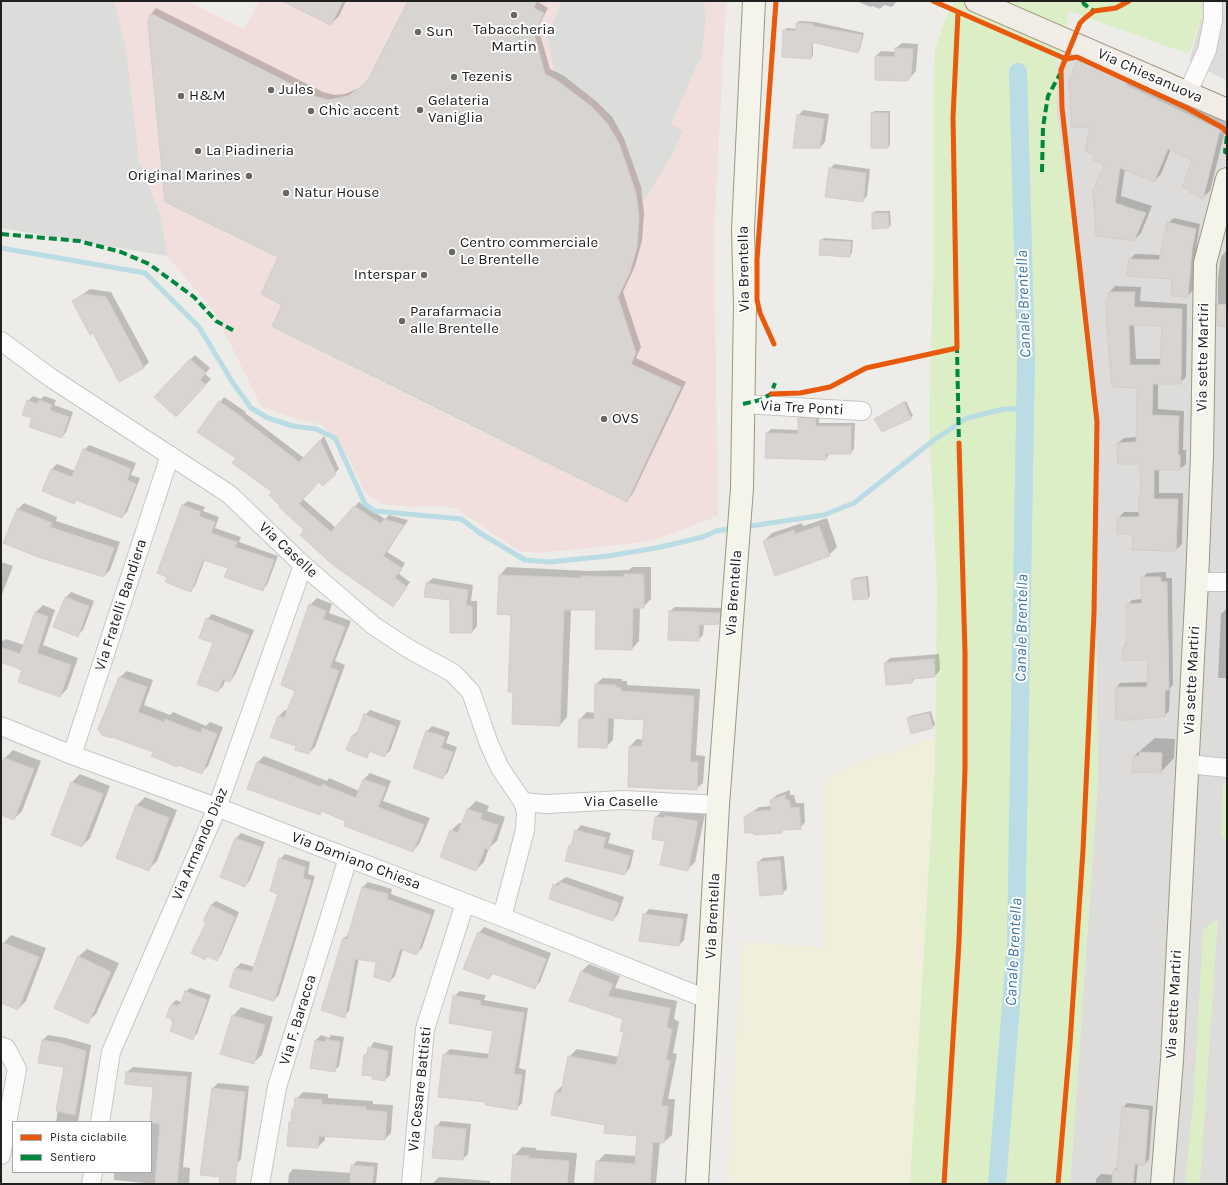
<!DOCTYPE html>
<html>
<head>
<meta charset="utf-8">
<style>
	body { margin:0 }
	#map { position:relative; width:1228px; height:1185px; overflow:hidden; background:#eeece9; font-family:Karla,sans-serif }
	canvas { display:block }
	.frame { position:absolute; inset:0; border:2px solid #202020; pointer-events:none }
	.legend { position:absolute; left:12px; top:1121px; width:140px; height:52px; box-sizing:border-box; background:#fff; border:1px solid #a6a6a6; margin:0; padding:5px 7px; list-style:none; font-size:12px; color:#202020 }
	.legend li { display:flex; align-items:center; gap:8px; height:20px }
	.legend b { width:20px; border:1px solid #a6a6a6 }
</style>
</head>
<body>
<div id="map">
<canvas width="1228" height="1185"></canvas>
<div class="frame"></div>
<ul class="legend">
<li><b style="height:5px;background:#e8590c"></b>Pista ciclabile</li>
<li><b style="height:5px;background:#00873e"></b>Sentiero</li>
</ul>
</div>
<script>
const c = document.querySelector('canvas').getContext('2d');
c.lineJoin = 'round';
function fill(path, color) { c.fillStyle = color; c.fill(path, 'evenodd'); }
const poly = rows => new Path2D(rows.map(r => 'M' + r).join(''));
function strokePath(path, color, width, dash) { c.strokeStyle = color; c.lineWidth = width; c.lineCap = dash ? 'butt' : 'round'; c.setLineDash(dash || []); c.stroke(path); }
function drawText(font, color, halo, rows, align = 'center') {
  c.font = font + ' Karla,sans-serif'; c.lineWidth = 4; c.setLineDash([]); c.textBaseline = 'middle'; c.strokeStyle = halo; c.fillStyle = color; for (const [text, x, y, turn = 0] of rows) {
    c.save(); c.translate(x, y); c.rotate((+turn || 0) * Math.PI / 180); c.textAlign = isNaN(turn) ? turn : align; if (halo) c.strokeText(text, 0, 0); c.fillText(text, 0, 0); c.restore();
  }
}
fill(poly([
	[1201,1,1227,1,1227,81,1189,61,1202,17],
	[1062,57,1077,60,1227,137,1227,1184,1070,1184,1098,778,1093,409,1072,224,1057,116,1057,66]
]), '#dddcda');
fill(poly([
	[1,1,186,1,244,29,259,1,726,1,714,237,718,516,660,538,635,543,539,553,519,551,457,509,441,506,412,507,381,504,365,493,349,459,323,425,294,418,261,406,213,310,167,256,96,242]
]), '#f1dfdd');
fill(poly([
	[1,1,114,1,126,50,139,161,161,217,167,256,1,228],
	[562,1,703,1,706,14,702,54,671,124,683,130,672,155,644,200,624,135,600,105,570,81,555,73,547,36]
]), '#dcdcda');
fill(poly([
	[936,737,910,1184,728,1184,742,942,825,947,825,778,857,763]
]), '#efefdb');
fill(poly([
	[954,1,1202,1,1203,14,1189,54,1069,11,1057,66,1057,116,1072,224,1093,409,1098,778,1070,1184,910,1184,935,767,937,590,929,417,933,278,933,98,935,50,944,23],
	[1223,783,1227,784,1227,839,1221,838],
	[1218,918,1200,1184,1185,1184,1194,1093,1203,930]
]), '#dceec5');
fill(poly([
	[284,1,346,1,339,16,331,24],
	[409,1,539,1,538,2,548,8,538,27,550,69,564,76,597,102,612,117,624,138,641,187,644,213,642,241,635,266,623,292,641,347,636,358,686,382,632,495,627,501,283,304,280,256,151,14,156,8,323,92,335,95,345,94,362,87,370,79],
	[856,1,897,1,892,7,884,5,880,9,872,6,871,7],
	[799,21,815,22,864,33,860,49,858,52,813,42,813,56,810,58,784,31,787,28,797,29,797,24],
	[902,43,918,44,916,71,908,80,876,56,881,51,896,52,896,48],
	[1085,53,1132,78,1227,123,1210,191,1203,197,1193,159,1171,149,1161,174,1154,181,1125,169,1121,196,1152,206,1141,233,1134,240,1097,235,1105,164,1096,155,1091,126,1070,81,1078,60],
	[803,110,829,114,825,142,820,148,798,116],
	[874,111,890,111,890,145,887,148,872,114],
	[834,164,870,169,867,196,862,201,830,169],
	[875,211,890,211,891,225,888,227,873,214],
	[1174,218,1200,224,1197,243,1193,290,1188,296,1173,278,1130,259,1135,254,1161,255,1168,223],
	[824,238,853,240,852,253,849,256,821,240],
	[1227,250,1227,326,1218,325,1218,277,1221,257],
	[1115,286,1141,287,1140,301,1187,304,1186,377,1180,383,1158,383,1158,409,1184,411,1183,450,1186,450,1186,464,1180,469,1159,469,1159,493,1183,493,1182,544,1176,550,1134,533,1118,518,1124,512,1140,512,1140,495,1142,494,1141,463,1118,443,1124,438,1137,437,1138,387,1113,387,1107,300,1110,297,1110,292],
	[1134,325,1163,325,1162,359,1136,359],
	[90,289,111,292,149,362,144,367,119,381,93,332,73,301],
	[195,355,210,368,205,374,211,379,181,411,155,397],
	[33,396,41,399,44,396,56,400,54,405,73,412,66,432,62,437,34,418,28,401],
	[224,397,246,412,245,413,304,458,324,436,339,469,323,485,319,481,303,499,336,528,359,502,385,519,389,515,408,520,387,552,405,563,399,574,410,582,393,606,306,530,282,506,273,492,237,458,199,432],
	[906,401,913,416,910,418,875,419],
	[803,414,819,415,819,423,855,423,854,449,850,453,830,453,826,459,767,433,771,429,799,430,799,418],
	[89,445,136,463,131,475,140,478,127,512,122,517,77,499,74,503,44,491,52,469,57,464,75,471,84,450],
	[188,501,205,507,203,511,219,517,215,528,241,537,239,542,278,556,267,585,262,590,229,567,205,559,195,586,190,591,183,505],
	[24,503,57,517,56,521,120,542,110,570,104,576,18,509],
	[827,518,837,547,829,555,764,541,772,533,802,523,803,526],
	[1,562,13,566,1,597],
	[507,567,588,571,629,570,632,567,651,567,651,599,643,607,640,607,639,641,632,649,597,609,571,609,567,717,560,725,514,691,512,614,500,575],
	[1166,572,1166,578,1172,578,1173,685,1170,688,1169,711,1164,716,1116,688,1120,683,1148,682,1149,659,1124,646,1127,642,1127,605,1132,600,1143,599,1142,578,1147,573],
	[868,576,870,596,868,598,854,599,852,580,854,578],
	[433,578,473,585,471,601,477,601,477,626,472,632,451,632,451,599,426,596,427,583],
	[71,592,94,601,83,630,78,635,54,626,66,597],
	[317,598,332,604,329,613,351,621,335,661,345,665,315,747,309,753,297,746,279,716,285,710,288,711,297,690,310,605],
	[43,605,55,610,43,645,78,658,67,689,60,696,23,670,1,661,1,640,4,641,6,639,24,645,36,612],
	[675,607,724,608,724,618,719,623,704,624,703,635,698,640,670,611],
	[1227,608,1227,678,1218,678,1221,614],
	[212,614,254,630,235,675,230,681,226,679,223,686,218,691,214,642,207,619],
	[939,654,940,670,935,676,916,678,912,682,885,663,890,658],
	[127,671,153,680,144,705,170,715,173,712,206,726,210,722,223,727,208,766,201,773,154,751,112,736,120,677],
	[603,678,622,679,622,681,627,681,627,685,700,689,696,755,705,756,703,783,696,789,629,786,630,746,637,739,644,740,645,719,614,718,613,740,606,747,579,746,580,719,587,712,595,713,596,684],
	[370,710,401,721,390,751,384,756,371,751,366,756,353,735,359,731,365,715],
	[931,711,935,725,932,727,908,719,910,716],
	[432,726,450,732,446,743,457,747,448,772,443,777,414,767,427,731],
	[1155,738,1175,739,1174,758,1161,772,1134,756],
	[13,750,41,761,22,811,14,819,1,814,1,768,5,758],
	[264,756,327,781,329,778,359,791,364,779,370,773,391,781,383,801,430,818,419,844,413,851,347,820,322,811,319,814,258,762],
	[80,774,110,786,90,838,82,846,52,834,72,782],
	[790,790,790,795,794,795,796,803,804,803,805,822,800,828,784,829,781,832,745,818,759,807,772,806,771,800,777,795],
	[145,797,177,810,157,861,149,869,137,805],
	[476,801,489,806,487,811,505,817,497,841,489,848,484,862,476,870,451,831,459,823,463,824,468,809],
	[678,809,705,814,695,862,687,870,666,840,653,838,656,817,663,810],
	[581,825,611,833,608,843,634,850,630,868,625,874,570,846,573,842,576,831],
	[241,833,265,842,250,880,245,886,221,876,236,838],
	[285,854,310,862,308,874,315,876,279,995,274,1000,231,986,236,968,241,963,255,967,279,893,280,859],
	[784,856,787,889,782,893,758,862,763,858],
	[566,877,624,897,618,914,613,920,554,885],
	[368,882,392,889,391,894,435,910,422,948,417,953,403,949,395,976,390,981,377,961,359,958,349,1011,344,1016,322,1009,344,938,350,933,363,887],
	[216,901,239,912,221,955,216,960,208,956,205,959,207,922,211,905],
	[649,909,688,914,684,940,679,945,644,915],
	[484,927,551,953,540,982,535,987,494,973,489,978,479,933],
	[11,935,46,948,26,1001,18,1009,1,1002,1,946],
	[87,949,119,963,96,1014,87,1022,78,957],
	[589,964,620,976,615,988,677,1001,674,1019,679,1022,673,1053,677,1054,668,1099,675,1099,672,1135,664,1142,660,1142,656,1184,596,1184,597,1162,605,1154,637,1156,638,1135,606,1124,552,1114,556,1092,563,1085,569,1057,577,1049,619,1057,625,1031,624,1019,581,972],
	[190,988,211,995,197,1034,192,1038,175,1021,172,1004,176,1000,181,1002,185,992],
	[460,991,486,995,484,1000,528,1008,519,1068,526,1070,522,1103,516,1109,487,1101,444,1055,450,1049,490,1054,494,1030,454,996],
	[241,1007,273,1017,262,1055,253,1063,233,1016],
	[48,1035,66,1038,91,1045,78,1122,56,1122,65,1066,43,1040],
	[321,1035,329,1038,331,1035,344,1037,339,1066,334,1071,312,1067,316,1040],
	[374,1042,393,1046,390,1075,385,1080,373,1075,365,1055],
	[133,1067,192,1072,183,1167,190,1168,189,1184,156,1184,114,1180,114,1172,151,1172,151,1122,154,1086,127,1072],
	[218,1083,249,1086,241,1159,236,1165,202,1174,213,1088],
	[303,1092,328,1094,328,1098,373,1101,373,1104,393,1105,391,1133,385,1139,325,1135,325,1140,318,1147,290,1122,292,1120,296,1099],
	[1127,1103,1153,1106,1149,1159,1145,1164,1138,1163,1136,1184,1096,1184,1096,1179,1101,1174,1113,1175,1114,1170,1119,1165,1123,1108],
	[441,1121,471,1124,468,1154,463,1159,436,1127],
	[522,1147,536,1148,536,1150,577,1153,574,1184,512,1184,514,1156],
	[357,1161,378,1163,376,1184,288,1184,289,1174,293,1169,352,1173,352,1166],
	[439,1177,490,1181,490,1184,432,1184]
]), '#0003');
strokePath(poly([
	[1,248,145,273,199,327,233,383,251,408,268,418,293,426,316,429,335,438,365,504,375,511,461,519,480,533,525,560,549,562,608,556,656,548,703,537,716,531,734,528],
	[744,527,824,515,854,503,934,440,967,418,1004,409,1025,409]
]), '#badce4', 5);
strokePath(poly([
	[997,1184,1016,941,1026,359,1018,72]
]), '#badce4', 18);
const building = poly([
	[282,1,343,1,331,25,282,1],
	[408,1,537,1,534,8,544,13,534,33,545,74,558,81,592,107,607,123,619,143,636,193,639,218,637,247,630,272,618,297,636,353,631,364,681,387,627,502,272,326,282,305,261,294,278,257,165,202,148,23,150,13,317,97,329,100,348,96,362,86,369,78,408,1],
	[796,23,813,24,813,26,862,35,858,53,812,42,811,59,782,57,783,30,796,31,796,23],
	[895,48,913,49,911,77,909,77,908,81,875,80,875,56,895,57,895,48],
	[1077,60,1128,81,1126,85,1220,130,1203,199,1189,192,1190,190,1182,188,1192,160,1168,149,1154,182,1120,168,1115,203,1146,213,1134,241,1096,236,1093,191,1104,164,1093,160,1094,155,1085,151,1090,127,1072,128,1069,81,1077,60],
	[871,113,888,113,888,148,871,148,871,113],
	[797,115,824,119,820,148,793,148,797,115],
	[829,168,866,173,863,202,825,197,829,168],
	[872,213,888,213,889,228,872,229,872,213],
	[1167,222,1196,229,1192,249,1188,297,1171,296,1172,279,1127,276,1129,259,1159,260,1167,222],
	[820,240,851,242,850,257,819,255,820,240],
	[1109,292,1135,292,1134,307,1182,309,1181,384,1153,384,1152,415,1179,416,1178,455,1180,455,1180,470,1154,470,1154,499,1178,499,1176,551,1132,550,1133,534,1117,534,1117,517,1139,517,1139,495,1141,495,1140,464,1118,464,1117,443,1136,442,1137,388,1112,387,1107,328,1106,299,1108,299,1109,292],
	[1129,325,1162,326,1160,365,1130,365,1129,325],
	[84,294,106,297,144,368,119,382,93,333,90,335,72,301,84,294],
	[1217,304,1227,305,1227,327,1217,326,1217,304],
	[190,359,206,373,200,380,206,385,176,417,154,397,190,359],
	[27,400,37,404,39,400,52,405,50,410,69,417,62,438,29,427,32,418,22,415,27,400],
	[219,401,242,417,242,418,299,462,320,440,336,474,323,486,319,482,299,504,331,532,354,506,381,524,384,519,404,525,383,556,402,568,395,578,407,587,393,607,333,565,300,535,304,530,279,507,280,506,269,495,272,492,232,463,236,458,197,432,219,401],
	[904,402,911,419,882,432,874,419,904,402],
	[798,418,816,419,815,426,851,426,851,454,826,454,826,460,765,458,766,433,798,434,798,418],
	[83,449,131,469,127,480,136,484,122,518,76,500,74,504,42,491,51,469,72,477,83,449],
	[182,505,201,512,199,516,215,522,211,533,237,542,235,547,274,560,263,591,224,577,228,568,203,560,191,592,165,582,167,577,157,573,182,505],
	[17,509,52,523,50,527,114,548,104,577,38,557,3,543,17,509],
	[819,526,830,556,775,576,763,541,794,530,795,534,819,526],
	[624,574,643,574,644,580,644,608,633,608,632,650,595,649,596,610,564,610,560,726,512,724,513,692,508,692,511,615,497,614,499,575,581,578,581,576,624,577,624,574],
	[1141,577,1161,577,1161,582,1167,582,1169,690,1165,690,1165,716,1131,720,1116,720,1115,687,1147,687,1148,660,1122,660,1123,646,1126,646,1126,604,1142,603,1141,577],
	[866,578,868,599,853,600,851,580,866,578],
	[426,583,468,590,466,606,472,606,472,633,450,633,450,600,424,597,426,583],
	[65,597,89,606,78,637,53,627,65,597],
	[309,604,326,611,323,619,345,627,330,667,339,671,309,754,295,750,296,746,270,737,278,716,284,718,295,691,281,685,309,604],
	[669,611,720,613,719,624,699,625,699,641,668,640,669,611],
	[35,612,48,617,37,653,71,665,60,697,18,682,22,670,1,662,1,647,20,654,35,612],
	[206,618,249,635,230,682,223,679,218,692,197,684,213,643,199,638,206,618],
	[934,659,935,677,912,679,912,683,886,685,884,663,934,659],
	[119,677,147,687,138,712,164,722,165,719,201,733,202,728,217,734,202,774,178,765,177,767,151,756,153,752,112,737,111,738,102,735,98,729,119,677],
	[595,684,616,685,616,687,621,688,621,691,694,696,690,762,698,762,697,790,628,787,629,746,642,746,644,720,608,718,607,748,578,747,579,719,594,719,595,684],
	[929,713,933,728,911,734,907,718,929,713],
	[364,714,396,727,385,757,369,751,367,758,346,750,352,735,356,736,364,714],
	[426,731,445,737,441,748,453,752,443,779,413,768,426,731],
	[1140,752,1162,753,1161,773,1132,772,1133,756,1139,756,1140,752],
	[4,758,34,769,14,820,1,815,1,766,4,758],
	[257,762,321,787,322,784,356,798,363,779,386,787,378,807,424,825,413,852,344,826,345,821,321,811,320,815,247,789,257,762],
	[71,782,103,794,82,847,51,835,71,782],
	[785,795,785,800,789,800,791,808,799,807,801,829,782,830,782,833,754,835,754,833,745,833,744,817,752,812,771,810,770,800,785,795],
	[136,805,169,818,149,871,116,858,136,805],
	[467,809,482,814,480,819,498,825,489,850,485,848,476,871,440,857,450,830,458,833,467,809],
	[665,816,698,821,688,871,660,865,665,841,652,839,655,817,664,818,665,816],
	[575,830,606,838,603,848,630,856,625,875,565,861,569,845,571,846,575,830],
	[235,838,261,847,245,887,220,877,235,838],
	[279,858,305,867,303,878,311,881,274,1001,273,1001,229,987,235,968,252,972,278,894,270,891,279,858],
	[780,860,783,894,760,896,757,862,780,860],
	[560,882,619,903,613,921,549,899,553,884,559,886,560,882],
	[362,887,388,894,387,899,431,915,417,955,400,949,390,982,374,977,376,962,355,959,345,1018,321,1010,343,938,347,939,362,887],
	[211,905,235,917,217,961,207,956,205,960,191,953,206,923,203,921,211,905],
	[643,914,683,919,679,946,639,941,643,914],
	[478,932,546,959,535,989,492,973,489,979,463,969,478,932],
	[1,942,39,957,18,1010,1,1003,1,942],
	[78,956,111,972,88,1024,54,1008,78,956],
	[581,971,613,984,608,996,670,1008,667,1027,672,1030,666,1060,670,1061,661,1106,668,1106,664,1143,653,1142,650,1184,594,1184,596,1161,635,1164,637,1136,604,1133,605,1125,551,1115,555,1092,561,1093,568,1056,616,1065,624,1032,620,1031,623,1019,569,1001,581,971],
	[185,991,207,1000,193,1040,170,1031,173,1022,171,1021,172,1019,166,1017,171,1004,177,1006,178,1004,180,1005,185,991],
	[453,995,481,1001,480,1005,524,1013,514,1074,522,1075,517,1110,485,1105,485,1102,438,1097,443,1054,488,1059,493,1031,449,1023,453,995],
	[232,1015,265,1025,254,1064,220,1054,232,1015],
	[326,1039,340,1042,335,1072,310,1068,315,1040,325,1042,326,1039],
	[42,1040,60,1043,86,1051,75,1115,56,1111,64,1067,38,1063,42,1040],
	[368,1047,388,1051,385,1081,372,1079,372,1076,362,1075,364,1055,367,1055,368,1047],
	[126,1072,187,1077,177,1184,155,1184,160,1124,150,1122,153,1087,125,1084,126,1072],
	[212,1088,245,1092,235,1184,219,1183,220,1177,200,1175,212,1088],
	[295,1098,322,1100,321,1104,366,1107,366,1110,387,1112,385,1140,319,1136,318,1148,287,1146,289,1122,291,1122,292,1109,294,1109,295,1098],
	[1122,1107,1149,1110,1145,1165,1135,1164,1133,1184,1112,1184,1113,1170,1117,1170,1122,1107],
	[435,1126,466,1129,463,1160,432,1158,435,1126],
	[513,1155,529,1156,528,1158,569,1161,567,1184,511,1184,513,1155],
	[351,1165,374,1167,372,1184,350,1184,351,1165]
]);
fill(building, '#d7d4d1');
strokePath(building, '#d2ceca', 1);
const minor = poly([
	[1188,92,1207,50,1213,20,1213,1],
	[1,341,51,378,229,494,303,565,374,626,409,649,453,673,471,692,489,744,500,768,523,802,526,813,525,830,502,917],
	[743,404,862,411],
	[1197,582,1227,582],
	[1,726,72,755,227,811,502,917,709,1000],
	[72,755,170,455],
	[1188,764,1227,768],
	[523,802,546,804,623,800,718,805],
	[1,1046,6,1048,17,1069,1,1155],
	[100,1122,111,1052,217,808,303,565],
	[91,1184,93,1172],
	[260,1184,277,1087,348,858],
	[411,1184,425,1029,465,903]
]);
const secondary = poly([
	[697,1184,718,805,742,488,745,304,743,230,754,1],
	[1162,1184,1172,1060,1197,582,1202,455,1205,263,1227,179]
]);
const primary = poly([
	[976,1,1227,110]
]);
strokePath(minor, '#c7c6c5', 20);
strokePath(secondary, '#98997f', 24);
strokePath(primary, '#a59a85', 24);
strokePath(minor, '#fcfcfc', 18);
strokePath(secondary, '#f4f4eb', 22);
strokePath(primary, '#f1ece6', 22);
strokePath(poly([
	[1083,1,1084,4,1094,11],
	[1227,136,1225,152,1227,153],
	[1042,172,1043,127,1048,96,1060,74],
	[1,234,79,241,121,252,149,264,194,297,216,321,236,332],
	[954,348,957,348,959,447],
	[743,404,760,400,771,394,775,383]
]), '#00873e', 4, [8, 4]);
strokePath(poly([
	[933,1,1066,59,1077,57,1187,108,1223,128,1227,133],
	[774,344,760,313,757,300,757,260,776,1],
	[771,394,800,393,830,387,866,368,957,348,953,117,958,13],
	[944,1184,959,942,965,769,965,653,959,443],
	[1058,1184,1070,1043,1083,850,1094,613,1097,422,1062,108,1061,70,1080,23,1085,18,1094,11,1116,8,1129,1]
]), '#e8590c', 5);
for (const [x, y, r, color] of [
	[514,15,4,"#686766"],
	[418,32,4,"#686766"],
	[454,77,4,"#686766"],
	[271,90,4,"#686766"],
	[181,96,4,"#686766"],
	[420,110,4,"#686766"],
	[311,111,4,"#686766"],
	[198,151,4,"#686766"],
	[249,176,4,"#686766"],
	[286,193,4,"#686766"],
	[452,252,4,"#686766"],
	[424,275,4,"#686766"],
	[402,321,4,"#686766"],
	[604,419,4,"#686766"]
]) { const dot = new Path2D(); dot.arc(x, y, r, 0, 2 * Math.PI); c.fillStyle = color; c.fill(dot); strokePath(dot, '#fff', 1.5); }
drawText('15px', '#202020', '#fff', [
	["Tabaccheria",514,30,"center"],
	["Martin",514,47,"center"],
	["Sun",426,32],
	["Tezenis",462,77],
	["Jules",279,90],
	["H&M",189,96],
	["Gelateria",428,101],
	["Vaniglia",428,118],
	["Chìc accent",319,111],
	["La Piadineria",206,151],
	["Original Marines",241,176,"right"],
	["Natur House",294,193],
	["Centro commerciale",460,243],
	["Le Brentelle",460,260],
	["Interspar",416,275,"right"],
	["Parafarmacia",410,312],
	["alle Brentelle",410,329],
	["OVS",612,419]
], 'left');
drawText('15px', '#202020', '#fff', [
	["Via Chiesanuova",1150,76,24],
	["Via Brentella",744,269,-91],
	["Via sette Martiri",1203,357,-89],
	["Via Tre Ponti",802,408,3],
	["Via Caselle",288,550,43],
	["Via Brentella",734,593,-86],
	["Via Fratelli Bandiera",121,605,-72],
	["Via sette Martiri",1192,680,-87],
	["Via Caselle",621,802],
	["Via Armando Diaz",200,844,-67],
	["Via Damiano Chiesa",356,861,21],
	["Via Brentella",713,916,-87],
	["Via sette Martiri",1174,1004,-87],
	["Via F. Baracca",298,1020,-73],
	["Via Cesare Battisti",420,1089,-84]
]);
drawText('italic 16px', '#3e76a8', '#fff', [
	["Canale Brentella",1024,304,-92],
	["Canale Brentella",1022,628,-89],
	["Canale Brentella",1014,952,-87]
]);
</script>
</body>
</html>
